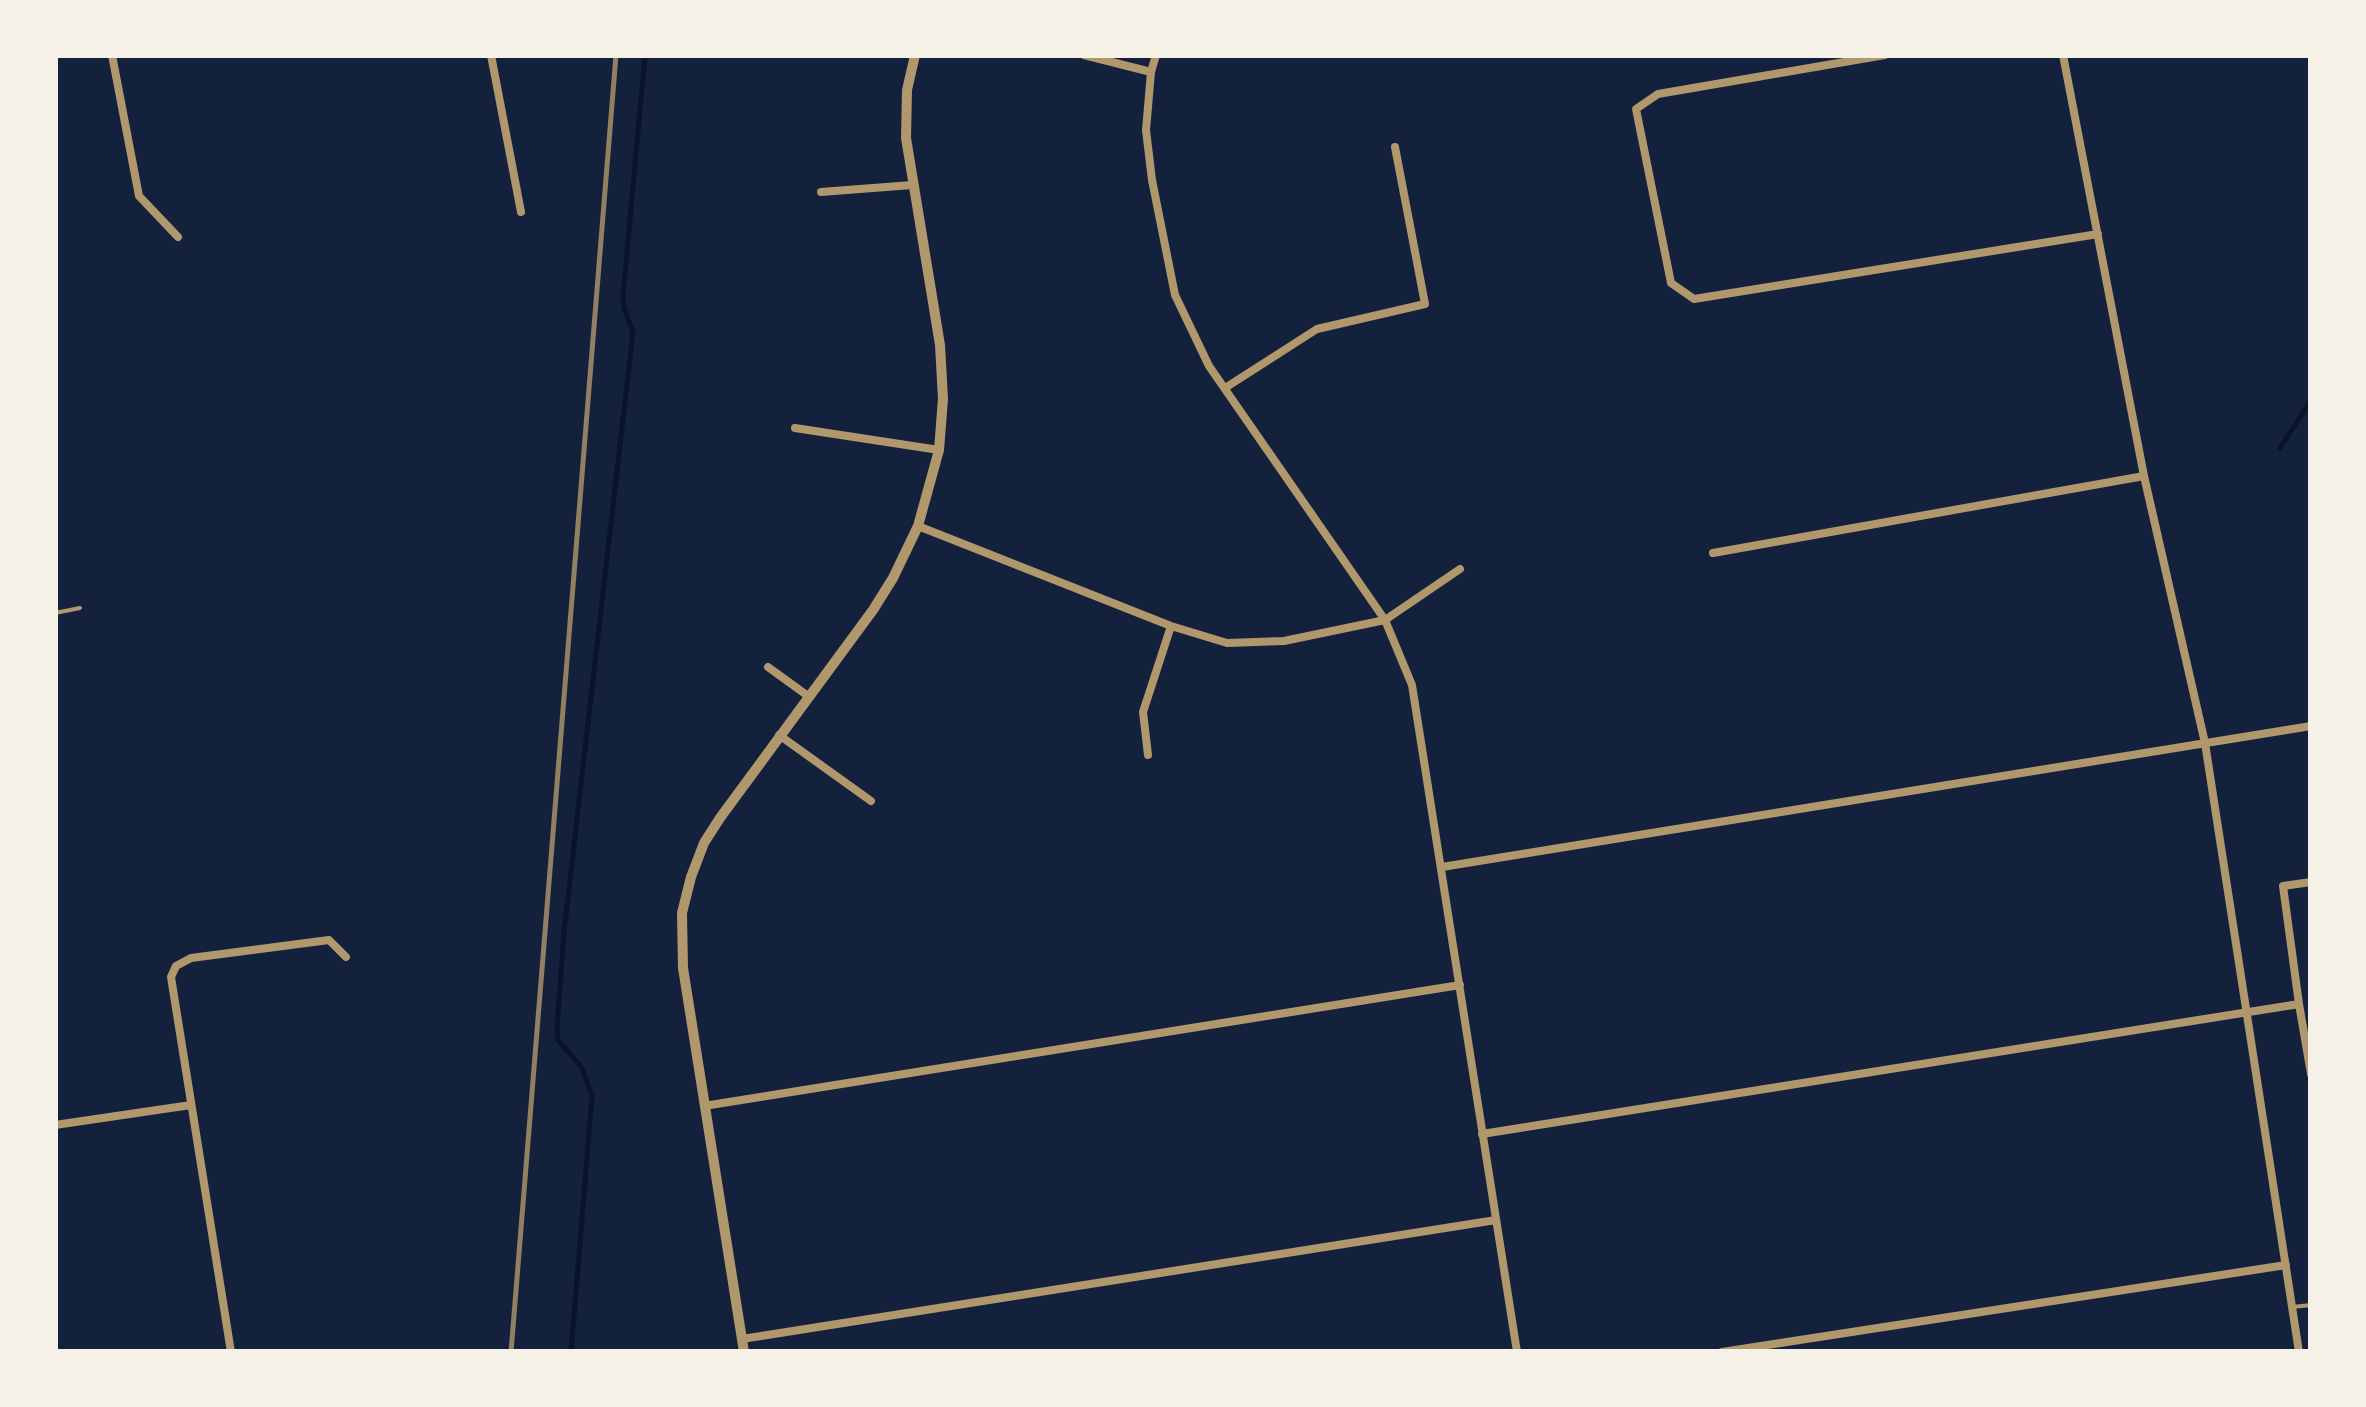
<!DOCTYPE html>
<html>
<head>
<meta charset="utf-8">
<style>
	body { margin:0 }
	#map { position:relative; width:2366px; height:1407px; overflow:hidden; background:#14213d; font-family:Merriweather,serif }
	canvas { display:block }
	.frame { position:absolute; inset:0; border:58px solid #f6f1e7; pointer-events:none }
</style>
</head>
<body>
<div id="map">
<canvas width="2366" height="1407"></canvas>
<div class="frame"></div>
</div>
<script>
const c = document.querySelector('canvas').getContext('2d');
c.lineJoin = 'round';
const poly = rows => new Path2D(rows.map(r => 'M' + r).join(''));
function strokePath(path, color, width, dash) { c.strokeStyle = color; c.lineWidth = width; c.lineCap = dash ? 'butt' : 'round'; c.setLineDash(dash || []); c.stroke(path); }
strokePath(poly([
	[2280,448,2311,400],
	[571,1352,592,1096,582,1068,558,1040,557,1028,564,932,633,332,624,308,623,295,645,55]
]), '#0b132b', 5);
strokePath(poly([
	[55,613,80,608],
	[2292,1307,2311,1305]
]), '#b1986c', 4);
strokePath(poly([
	[112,55,139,196,178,237],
	[491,55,521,212],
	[1084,55,1151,72],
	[1156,55,1151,72,1146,130,1152,180,1175,295,1209,366,1385,620,1412,685,1517,1352],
	[1885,55,1658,94,1636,109,1671,283,1694,299,2098,234],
	[2063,55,2144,476,2205,743,2299,1352],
	[821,192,912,185],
	[1225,388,1317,329,1425,304,1395,147],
	[795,428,939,450],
	[918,526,1171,626,1227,643,1284,641,1385,620,1460,569],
	[1713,553,2144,476],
	[768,667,808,696],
	[779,735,871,801],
	[1148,755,1143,712,1171,626],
	[1442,867,2311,726],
	[2299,1004,2283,886,2311,882],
	[704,1106,1460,985],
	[55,1125,191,1105],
	[1482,1134,2299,1004,2311,1074],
	[742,1339,1496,1220],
	[231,1352,171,977,176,966,191,958,329,940,346,957],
	[1722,1352,2286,1265]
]), '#b1986c', 8);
strokePath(poly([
	[744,1352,683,968,682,913,691,877,704,843,720,818,873,610,893,578,918,526,939,450,943,399,940,345,906,138,907,90,915,55]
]), '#b1986c', 10);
strokePath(poly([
	[511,1352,616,55]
]), '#918062', 5);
</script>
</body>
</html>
